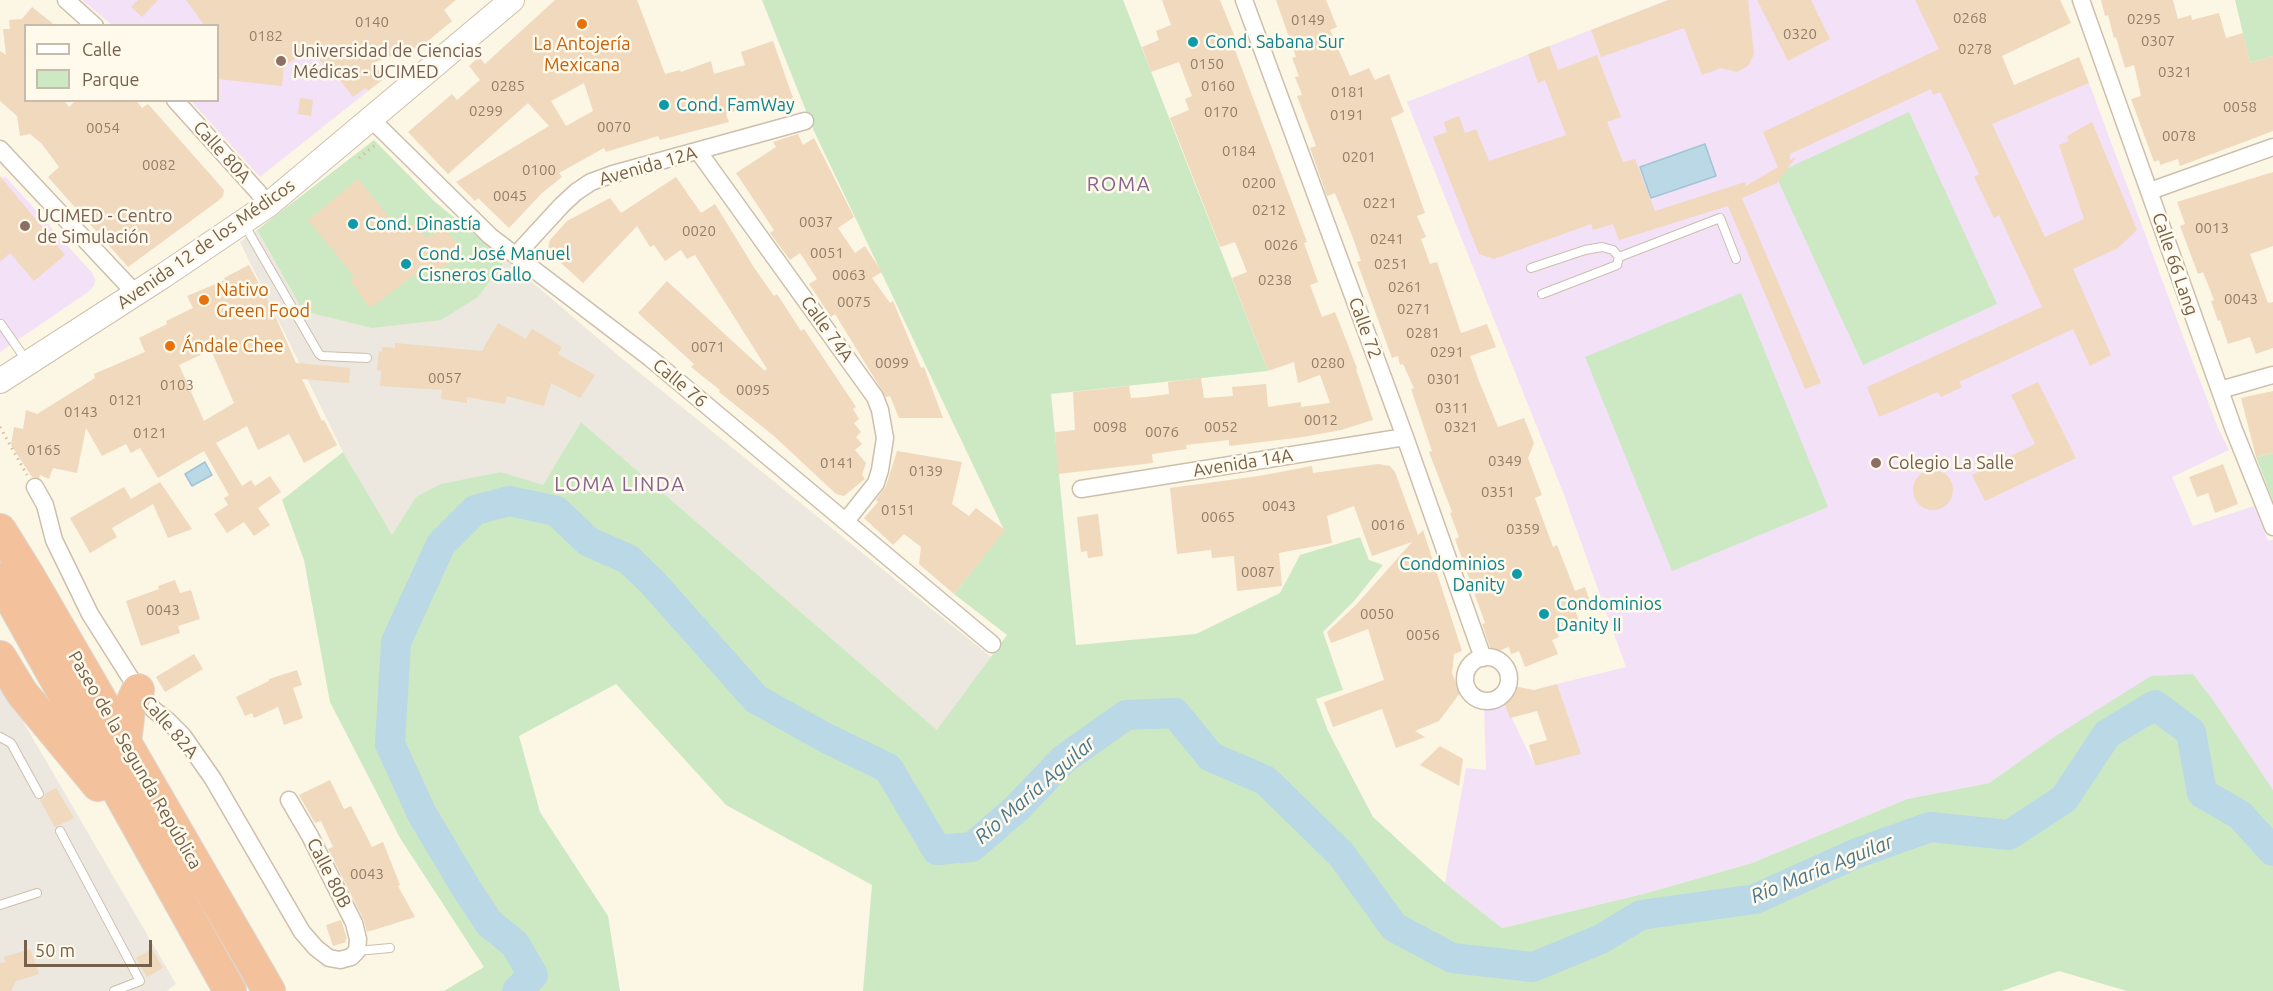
<!DOCTYPE html>
<html>
<head>
<meta charset="utf-8">
<style>
	body { margin:0 }
	#map { position:relative; width:2273px; height:991px; overflow:hidden; background:#fcf6e5; font-family:Ubuntu,sans-serif }
	canvas { display:block }
	.legend { position:absolute; left:24px; top:24px; width:195px; height:78px; box-sizing:border-box; background:#fffaeb; border:2px solid #c7bcab; margin:0; padding:8px 10px; list-style:none; font-size:18px; color:#74604b }
	.legend li { display:flex; align-items:center; gap:12px; height:30px }
	.legend b { width:30px; border:2px solid #c7bcab }
	.scale { position:absolute; left:24px; top:940px; width:128px; height:27px; box-sizing:border-box; border:3px solid #74604b; border-top:0; padding-left:8px; font-size:18px; line-height:21px; white-space:nowrap; color:#74604b; -webkit-text-stroke:4px #fffaeb; paint-order:stroke }
</style>
</head>
<body>
<div id="map">
<canvas width="2273" height="991"></canvas>
<ul class="legend">
<li><b style="height:8px;background:#fff"></b>Calle</li>
<li><b style="height:16px;background:#cde9c3"></b>Parque</li>
</ul>
<div class="scale">50 m</div>
</div>
<script>
const c = document.querySelector('canvas').getContext('2d');
c.lineJoin = 'round';
function fill(path, color) { c.fillStyle = color; c.fill(path, 'evenodd'); }
const poly = rows => new Path2D(rows.map(r => 'M' + r).join(''));
function strokePath(path, color, width, dash) { c.strokeStyle = color; c.lineWidth = width; c.lineCap = dash ? 'butt' : 'round'; c.setLineDash(dash || []); c.stroke(path); }
function drawText(font, color, halo, rows, align = 'center') {
  c.font = font + ' Ubuntu,sans-serif'; c.lineWidth = 5; c.setLineDash([]); c.textBaseline = 'middle'; c.strokeStyle = halo; c.fillStyle = color; for (const [text, x, y, turn = 0] of rows) {
    c.save(); c.translate(x, y); c.rotate((+turn || 0) * Math.PI / 180); c.textAlign = isNaN(turn) ? turn : align; if (halo) c.strokeText(text, 0, 0); c.fillText(text, 0, 0); c.restore();
  }
}
fill(poly([
	[257,230,303,311,478,297,506,260,620,357,991,657,938,731,581,422,543,486,501,472,416,497,392,536,343,452,240,242],
	[0,682,176,984,167,991,0,991]
]), '#ece7df');
fill(poly([
	[82,0,361,0,321,31,368,91,260,177,191,101,218,100,218,26,112,25],
	[1667,0,1935,0,2012,115,2089,83,2184,339,2218,428,2229,450,2172,477,2193,526,2254,506,2268,541,2273,540,2273,790,2213,700,2193,674,2054,737,1989,783,1907,799,1752,863,1643,894,1502,928,1445,883,1466,768,1486,770,1484,706,1503,700,1535,766,1580,754,1557,684,1626,667,1563,492,1407,102],
	[5,176,92,273,95,279,94,286,88,292,0,352,0,180]
]), '#f3e1f8');
fill(poly([
	[762,0,1123,0,1268,371,1051,394,1076,645,1196,634,1280,593,1300,555,1360,537,1369,560,1383,565,1354,601,1323,632,1343,690,1316,699,1328,731,1373,817,1445,883,1502,928,1643,894,1752,863,1907,799,1989,783,2054,737,2151,676,2193,674,2213,700,2273,790,2273,991,2127,991,2059,971,2002,991,863,991,872,885,726,805,616,684,519,736,540,812,608,916,620,991,444,991,484,967,400,838,330,702,304,560,282,500,343,452,392,535,416,497,441,484,501,472,543,485,581,422,937,730,1007,635,954,594,1004,530,814,131],
	[2235,0,2273,0,2273,56,2250,63],
	[1909,112,1997,304,1863,365,1775,174],
	[374,140,434,201,506,260,478,297,441,320,372,328,303,311,257,230],
	[1741,293,1828,507,1672,571,1585,357],
	[2273,453,2273,501,2256,457]
]), '#cde9c3');
const water = poly([
	[1705,144,1716,176,1651,198,1640,167,1705,144],
	[205,462,212,475,192,486,185,474,205,462]
]);
fill(water, '#bad8e5');
strokePath(water, '#a0c5d6', 1.5);
strokePath(poly([
	[517,991,533,975,515,944,489,923,466,888,422,814,390,744,396,642,441,544,475,510,509,501,556,511,589,542,628,559,653,583,756,699,826,738,888,768,937,850,972,847,1016,809,1064,759,1126,715,1175,713,1211,757,1265,780,1341,854,1394,927,1452,958,1533,967,1601,939,1641,915,1755,899,1857,853,1930,827,2009,835,2064,799,2107,734,2155,705,2191,732,2202,793,2240,815,2273,851]
]), '#bad8e5', 30);
fill(poly([
	[138,0,158,0,142,17,131,7],
	[186,0,456,0,444,10,452,21,417,50,413,47,373,63,385,78,368,91,365,88,353,97,333,71,330,74,311,48,284,66,282,86,218,79,218,26,205,26],
	[555,0,637,0,665,74,680,70,681,72,711,61,714,74,745,65,741,52,773,41,793,98,759,110,757,104,726,114,729,122,698,130,660,140,658,136,606,152,604,148,559,173,562,177,542,193,509,228,478,198,475,201,456,182,549,126,528,103,448,174,408,132,452,94,457,100,480,80,469,66,479,57,485,64],
	[584,83,593,111,566,126,551,101],
	[1162,0,1220,0,1236,40,1232,42,1307,242,1304,243,1318,282,1310,285,1322,317,1335,312,1357,368,1356,369,1373,420,1341,430,1303,437,1229,446,1229,440,1186,445,1187,449,1152,454,1153,463,1058,474,1055,432,1075,430,1073,392,1129,386,1131,398,1146,397,1169,394,1168,382,1201,378,1204,398,1233,396,1232,387,1266,384,1268,407,1301,402,1301,407,1330,403,1320,375,1298,383,1294,362,1268,371,1232,278,1247,272,1235,242,1220,247,1170,118,1189,110,1185,99,1192,96,1179,62,1151,72,1142,47,1159,40,1156,31,1171,25],
	[1276,0,1326,0,1337,27,1330,30,1350,76,1369,68,1375,80,1389,74,1404,112,1391,118,1425,213,1417,216,1426,237,1421,239,1430,264,1437,262,1461,333,1487,324,1496,347,1470,356,1479,381,1498,427,1524,418,1534,443,1528,458,1542,495,1535,498,1553,547,1557,545,1575,591,1585,587,1590,601,1574,606,1579,622,1556,630,1559,637,1552,640,1558,654,1525,667,1519,651,1511,654,1509,647,1492,653,1482,624,1485,623,1455,539,1459,537,1450,513,1452,512,1429,452,1432,451,1411,389,1414,388,1403,364,1400,365,1398,356,1392,358,1357,262,1361,261,1353,238,1335,193,1327,196,1310,148,1316,146,1297,96,1302,95,1295,77,1299,76,1292,58,1296,57],
	[1669,0,1748,0,1754,54,1748,66,1737,72,1721,68,1702,75,1684,28,1601,57,1591,30],
	[1757,0,1811,0,1830,39,1788,61],
	[1915,0,2060,0,2071,23,2002,56,2014,85,2079,57,2089,83,1992,124,2045,237,2084,219,2059,145,2069,141,2067,136,2092,122,2137,230,2118,248,2073,269,2111,355,2090,366,2073,329,1959,382,1962,387,1941,397,1938,392,1879,417,1867,387,2042,307,1999,215,1994,218,1974,177,1979,174,1940,92,1933,95,1931,89,1790,154,1790,160,1796,157,1777,183,1742,198,1821,383,1805,389,1728,206,1619,240,1613,224,1593,230,1591,224,1494,259,1479,254,1433,137,1447,132,1444,122,1459,116,1465,133,1476,129,1489,161,1566,135,1545,80,1538,83,1528,54,1549,46,1558,70,1597,55,1621,117,1607,122,1623,162,1635,159,1655,211,1745,182,1746,186,1778,167,1763,132,1939,49],
	[2101,0,2173,0,2178,19,2191,15,2192,20,2219,13,2226,38,2243,33,2250,63,2273,56,2273,131,2180,166,2178,159,2160,165,2159,160,2154,162,2131,99,2141,96,2134,65,2125,68,2116,37,2114,38,2108,15,2105,16],
	[32,7,56,26,26,26,26,100,64,100,69,107,76,100,136,100,142,108,148,104,224,190,223,196,218,201,128,267,48,177,59,167,42,144,30,134,20,136,17,116,0,101,0,51,6,55,3,29,10,29,9,20,22,19],
	[300,98,313,100,311,116,298,114],
	[798,134,803,145,814,138,854,217,838,228,855,253,865,246,882,272,872,278,890,303,893,301,921,368,924,367,943,418,899,418,890,396,886,397,835,314,831,317,809,284,817,279,800,253,790,260,770,233,774,230,736,173,776,147,773,142],
	[2273,172,2273,246,2250,254,2268,303,2273,302,2273,348,2256,354,2250,337,2228,344,2220,320,2218,321,2211,301,2214,300,2203,272,2198,274,2180,226,2185,224,2177,202],
	[0,176,65,255,34,281,10,253,0,262],
	[676,177,701,213,715,204,755,269,774,296,777,294,801,331,804,329,856,407,853,409,859,419,854,423,861,432,856,437,862,444,855,450,866,463,862,475,865,479,844,496,836,494,774,436,719,392,720,390,691,367,694,364,638,313,667,281,765,371,767,369,695,255,687,259,681,250,665,261,654,245,650,247,637,226,583,283,550,253,548,248,550,240,567,221,610,198,621,213],
	[358,179,402,233,416,223,427,237,445,230,464,251,446,266,413,276,370,308,350,280,354,276,308,220],
	[249,265,269,302,296,363,350,368,349,383,302,379,322,421,324,420,337,445,304,463,289,434,258,450,247,426,216,443,242,486,251,480,255,486,270,476,281,492,258,508,270,525,254,536,244,522,227,533,214,514,228,505,224,498,229,495,204,451,158,478,140,448,131,453,126,444,102,456,86,428,77,473,53,468,49,479,40,475,39,478,32,477,11,445,14,427,23,429,26,410,37,414,95,378,94,374,145,352,139,338,167,324,166,321,193,308,187,296,225,280,224,278],
	[211,350,234,403,204,421,179,365],
	[498,323,526,339,532,329,562,347,558,354,595,375,580,398,551,383,544,406,507,396,505,404,467,397,467,403,441,399,442,390,380,386,381,371,377,370,379,351,382,352,382,347,395,348,395,343,482,351],
	[2038,382,2076,458,1985,501,1972,475,2035,444,2011,395],
	[2273,391,2273,453,2256,457,2241,398],
	[897,451,962,462,952,504,969,516,976,508,1005,530,954,594,919,564,921,547,904,534,893,545,864,518,878,502,876,500,886,486],
	[1378,464,1390,466,1395,472,1418,535,1423,530,1462,651,1454,654,1452,673,1460,693,1439,721,1415,731,1425,737,1396,748,1382,709,1333,727,1324,702,1384,680,1368,629,1331,643,1327,632,1356,605,1412,542,1372,556,1354,506,1327,516,1332,543,1279,553,1282,586,1237,591,1234,556,1212,558,1211,550,1177,554,1170,488,1259,476,1312,466,1313,473],
	[2223,464,2238,504,2215,513,2208,493,2197,497,2189,477],
	'1913 490a20 20 0 1 1 40 0a20 20 0 1 1-40 0Z',
	[160,482,192,529,168,538,153,504,112,528,117,537,90,553,70,518,124,487,131,499],
	[1098,514,1103,556,1088,558,1087,551,1081,552,1077,517],
	[175,580,180,593,191,590,200,619,178,626,180,633,141,646,126,601,159,589,158,586],
	[194,654,203,669,165,692,156,677],
	[297,670,302,685,293,688,303,718,284,725,278,707,254,718,252,713,245,716,236,697,269,681,269,679],
	[1557,684,1581,754,1535,766,1529,745,1547,740,1537,711,1510,718,1503,700,1513,686,1534,690],
	[1440,746,1463,759,1459,786,1420,765],
	[330,780,344,809,351,806,372,847,383,842,400,885,398,886,415,917,367,932,363,918,328,849,333,847,321,821,315,823,299,795],
	[56,788,74,818,55,827,40,800,44,798,45,794],
	[341,920,347,939,345,940,346,942,333,946,326,925],
	[30,949,39,974,16,981,11,991,0,991,0,963,5,962,4,957],
	[152,949,163,968,147,977,136,958]
]), '#f0d9bd');
const lane = poly([
	[244,224,319,354,322,356,367,358],
	[1619,257,1720,218,1736,259],
	[1531,268,1585,250,1602,247,1613,250,1619,257,1617,265,1542,294],
	[1,324,26,360],
	[0,737,11,743,39,794],
	[60,831,140,981,114,991],
	[0,905,37,893],
	[357,951,390,948]
]);
const street = poly([
	[66,0,95,26],
	[1244,0,1405,437,1483,658],
	[2081,0,2234,430,2273,527],
	[175,100,258,192,268,205],
	[371,119,490,236,650,358,992,644],
	[0,149,136,294],
	[698,151,875,397,880,410,885,438,880,470,876,483,846,521],
	[2150,191,2273,147],
	[516,255,562,205,576,192,591,182,613,174,805,121],
	[2220,390,2273,375],
	[35,487,45,505,54,540,90,614,138,690,154,710,168,721,183,736,213,779,302,932,316,948,329,958,340,960,351,957,357,951,358,939,354,923,310,836,289,800],
	[1081,489,1405,437],
	'1465 679a22 22 0 1 1 44 0a22 22 0 1 1-44 0Z'
]);
const secondary = poly([
	[0,381,163,276,268,205,512,0]
]);
const highway = poly([
	[0,530,28,575,269,991],
	[0,579,230,991],
	[0,657,22,693,98,785],
	[125,743,129,709,138,690]
]);
strokePath(lane, '#cdbfab', 10);
strokePath(street, '#cdbfab', 19);
strokePath(secondary, '#d0c0a9', 26);
strokePath(highway, '#dbd6d0', 34);
strokePath(poly([
	[359,158,375,145],
	[0,427,27,475]
]), '#d5bda0', 3, [1.5, 4.5]);
strokePath(lane, '#fff', 8);
strokePath(street, '#fff', 16);
strokePath(secondary, '#fff', 24);
strokePath(highway, '#f4c19d', 32);
for (const [x, y, r, color] of [
	[582,24,6,"#e8710a"],
	[1193,42,6,"#0f9aa8"],
	[281,61,6,"#8d6e63"],
	[664,105,6,"#0f9aa8"],
	[353,224,6,"#0f9aa8"],
	[25,226,6,"#8d6e63"],
	[406,264,6,"#0f9aa8"],
	[204,300,6,"#e8710a"],
	[170,346,6,"#e8710a"],
	[1876,463,6,"#8d6e63"],
	[1517,574,6,"#0f9aa8"],
	[1544,614,6,"#0f9aa8"]
]) { const dot = new Path2D(); dot.arc(x, y, r, 0, 2 * Math.PI); c.fillStyle = color; c.fill(dot); strokePath(dot, '#fffaeb', 2); }
drawText('15px', '#937e68', null, [
	["0268",1970,18],
	["0295",2144,19],
	["0149",1308,20],
	["0140",372,22],
	["0320",1800,34],
	["0182",266,36],
	["0307",2158,41],
	["0278",1975,49],
	["0150",1207,64],
	["0321",2175,72],
	["0285",508,86],
	["0160",1218,86],
	["0181",1348,92],
	["0058",2240,107],
	["0299",486,111],
	["0170",1221,112],
	["0191",1347,115],
	["0070",614,127],
	["0054",103,128],
	["0078",2179,136],
	["0184",1239,151],
	["0201",1359,157],
	["0082",159,165],
	["0100",539,170],
	["0200",1259,183],
	["0045",510,196],
	["0221",1380,203],
	["0212",1269,210],
	["0037",816,222],
	["0013",2212,228],
	["0020",699,231],
	["0241",1387,239],
	["0026",1281,245],
	["0051",827,253],
	["0251",1391,264],
	["0063",849,275],
	["0238",1275,280],
	["0261",1405,287],
	["0043",2241,299],
	["0075",854,302],
	["0271",1414,309],
	["0281",1423,333],
	["0071",708,347],
	["0291",1447,352],
	["0099",892,363],
	["0280",1328,363],
	["0057",445,378],
	["0301",1444,379],
	["0103",177,385],
	["0095",753,390],
	["0121",126,400],
	["0311",1452,408],
	["0143",81,412],
	["0012",1321,420],
	["0098",1110,427],
	["0052",1221,427],
	["0321",1461,427],
	["0076",1162,432],
	["0121",150,433],
	["0165",44,450],
	["0349",1505,461],
	["0141",837,463],
	["0139",926,471],
	["0351",1498,492],
	["0043",1279,506],
	["0151",898,510],
	["0065",1218,517],
	["0016",1388,525],
	["0359",1523,529],
	["0087",1258,572],
	["0043",163,610],
	["0050",1377,614],
	["0056",1423,635],
	["0043",367,874]
]);
drawText('18px', '#0d838f', '#fffaeb', [
	["Cond. Sabana Sur",1205,42],
	["Cond. FamWay",676,105],
	["Cond. Dinastía",365,224],
	["Cond. José Manuel",418,254],
	["Cisneros Gallo",418,275],
	["Condominios",1505,564,"right"],
	["Danity",1505,585,"right"],
	["Condominios",1556,604],
	["Danity II",1556,625]
], 'left');
drawText('18px', '#c56008', '#fffaeb', [
	["La Antojería",582,44,"center"],
	["Mexicana",582,65,"center"],
	["Nativo",216,290],
	["Green Food",216,311],
	["Ándale Chee",182,346]
], 'left');
drawText('18px', '#785e54', '#fffaeb', [
	["Universidad de Ciencias",293,51],
	["Médicas - UCIMED",293,72],
	["UCIMED - Centro",37,216],
	["de Simulación",37,237],
	["Colegio La Salle",1888,463]
], 'left');
drawText('18px', '#74604b', '#fffaeb', [
	["Calle 80A",222,152,48],
	["Avenida 12A",648,166,-16],
	["Avenida 12 de los Médicos",206,244,-35],
	["Calle 66 Lang",2175,264,71],
	["Calle 72",1365,328,70],
	["Calle 74A",827,329,54],
	["Calle 76",680,383,40],
	["Avenida 14A",1243,463,-9],
	["Calle 82A",170,727,49],
	["Paseo de la Segunda República",135,760,60],
	["Calle 80B",329,873,63]
]);
c.letterSpacing = '1.5px';
drawText('20px', '#886290', '#fffaeb', [
	["ROMA",1119,184],
	["LOMA LINDA",620,484]
]);
c.letterSpacing = '0px';
drawText('italic 20px', '#48778e', '#fffaeb', [
	["Río María Aguilar",1035,790,-41],
	["Río María Aguilar",1822,869,-22]
]);
</script>
</body>
</html>
